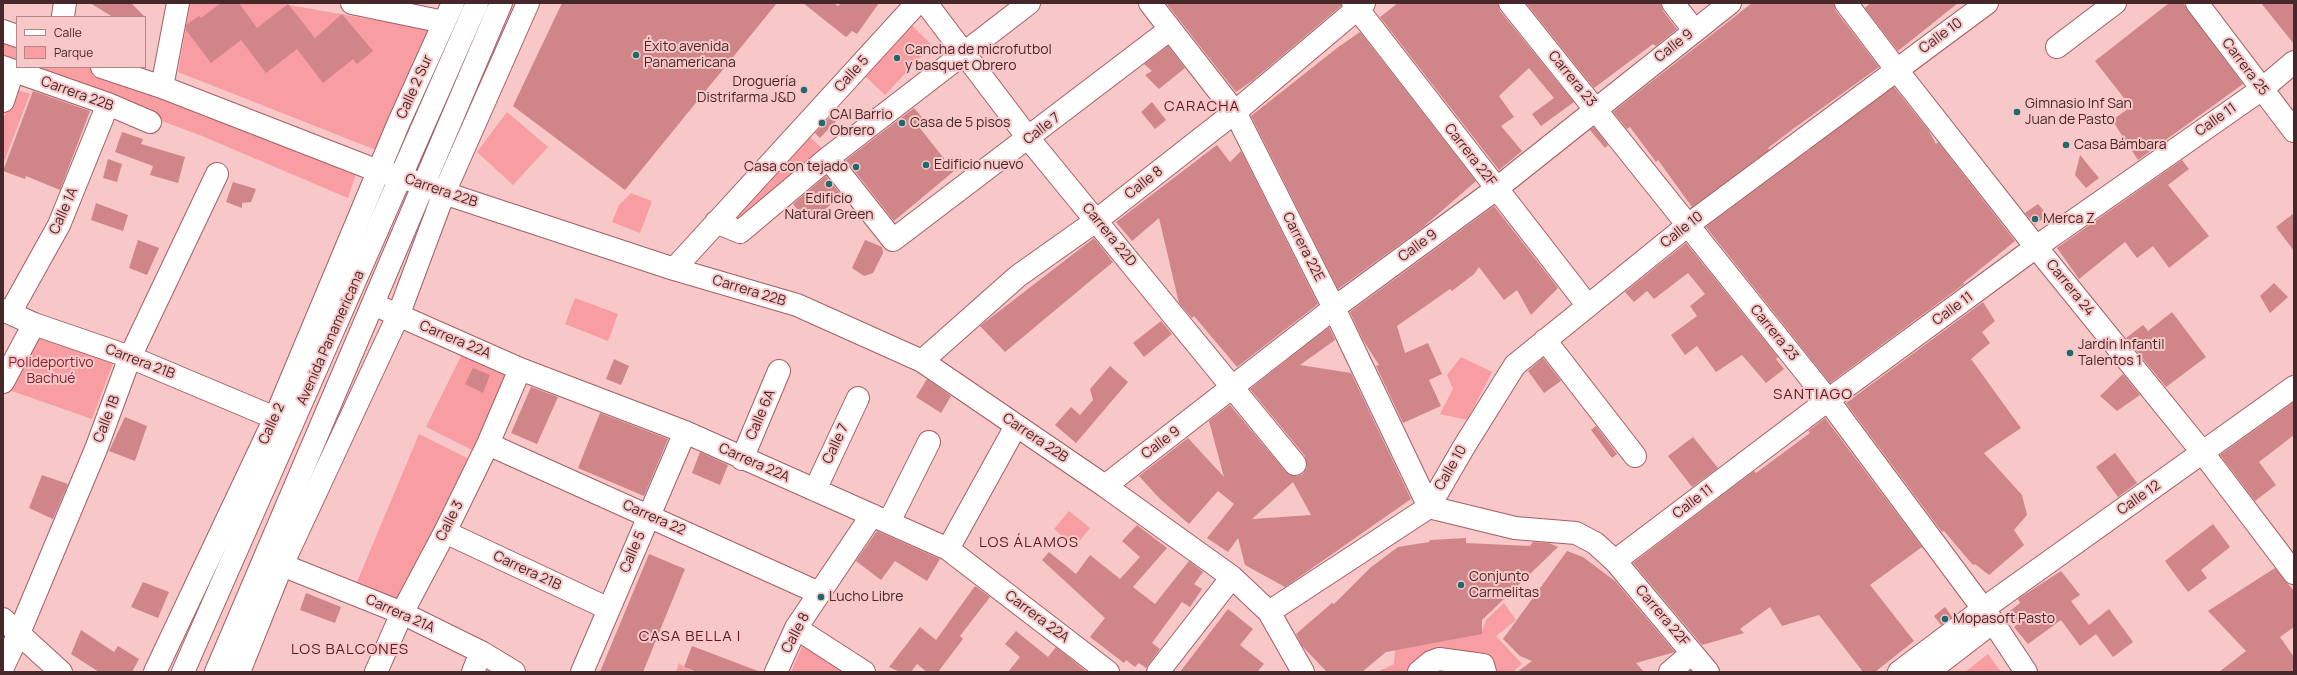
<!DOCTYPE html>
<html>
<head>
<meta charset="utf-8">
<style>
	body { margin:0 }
	#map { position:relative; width:2297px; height:675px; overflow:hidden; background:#f8c7c8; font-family:Manrope,sans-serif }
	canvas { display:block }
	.frame { position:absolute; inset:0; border:4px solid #47282a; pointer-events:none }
	.legend { position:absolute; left:16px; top:16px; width:130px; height:52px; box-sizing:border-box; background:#f8c7c8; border:1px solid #b18789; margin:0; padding:5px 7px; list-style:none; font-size:12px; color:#47282a }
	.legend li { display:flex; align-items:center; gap:8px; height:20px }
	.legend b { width:20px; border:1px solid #b18789 }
</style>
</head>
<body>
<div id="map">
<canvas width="2297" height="675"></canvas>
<div class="frame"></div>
<ul class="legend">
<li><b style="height:5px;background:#fff"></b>Calle</li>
<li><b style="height:11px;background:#f89da1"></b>Parque</li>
</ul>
</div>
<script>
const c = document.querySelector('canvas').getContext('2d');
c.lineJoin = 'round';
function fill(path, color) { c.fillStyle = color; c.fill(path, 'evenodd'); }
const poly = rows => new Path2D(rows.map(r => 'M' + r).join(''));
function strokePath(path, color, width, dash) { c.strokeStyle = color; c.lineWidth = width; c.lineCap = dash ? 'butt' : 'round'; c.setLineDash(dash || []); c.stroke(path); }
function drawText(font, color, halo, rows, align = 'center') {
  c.font = font + ' Manrope,sans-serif'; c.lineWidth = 4; c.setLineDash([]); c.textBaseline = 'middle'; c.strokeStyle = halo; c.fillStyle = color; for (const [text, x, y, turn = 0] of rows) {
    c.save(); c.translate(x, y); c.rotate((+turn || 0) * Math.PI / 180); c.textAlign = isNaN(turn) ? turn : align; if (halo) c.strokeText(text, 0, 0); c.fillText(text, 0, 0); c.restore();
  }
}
fill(poly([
	[200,3,278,3,431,30,381,152,178,72,190,4],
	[908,22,932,45,885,95,861,72],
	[3,36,17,40,17,67,100,67,357,171,348,198,202,136,3,62],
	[15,89,30,94,3,164,3,120],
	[507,112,548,147,513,185,477,152],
	[803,131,826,152,740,222,732,221],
	[631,193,652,201,640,233,612,222,619,205],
	[575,298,618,314,608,341,565,324],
	[34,330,114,361,92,419,6,389],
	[465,348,512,372,474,451,426,427],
	[1461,357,1492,372,1467,420,1440,414,1453,389,1447,375],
	[419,434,469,459,402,613,301,562,357,582],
	[1069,511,1090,528,1075,547,1054,529],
	[1504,603,1516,620,1496,636,1522,664,1513,672,1377,672,1394,664,1395,650,1482,631,1486,620],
	[803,644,846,672,791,672],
	[1988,654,2001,672,1965,672],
	[679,663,684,667,694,672,676,672]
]), '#f89da1');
fill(poly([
	[90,3,131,3,145,17,113,17],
	[221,3,239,3,257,28,288,4,315,38,342,14,373,51,357,64,353,59,323,83,297,49,266,73,241,40,211,63,186,30,186,25,199,16,201,18],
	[562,3,777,3,625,190,513,106],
	[803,3,834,3,838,6,841,3,879,3,857,34,852,31,846,37],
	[1166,3,1341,3,1341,6,1252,81,1236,92],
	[1398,3,1498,3,1500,11,1574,102,1541,126,1532,114,1554,98,1529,68,1499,96,1514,117,1501,126,1522,151,1499,170,1380,17],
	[1526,3,1661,3,1663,11,1677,29,1656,46,1653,44,1594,88],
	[1752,3,1834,3,1836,11,1879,67,1793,129,1768,148,1769,150,1692,207,1658,160,1656,162,1630,127,1627,129,1613,112],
	[1870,3,1958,3,1898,51,1865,8],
	[2169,3,2183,3,2243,84,2138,160,2112,120,2131,107,2095,61],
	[2261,3,2294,3,2294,44],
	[1360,32,1476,181,1422,228,1338,289,1251,116,1337,48],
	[1168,46,1185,68,1159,89,1145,75,1152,71,1144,64],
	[1894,87,1929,131,1936,144,1938,142,2015,241,1963,283,1964,284,1830,383,1706,227],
	[33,91,90,111,60,190,26,176,25,179,3,171],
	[1152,102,1166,120,1155,129,1141,112],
	[914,108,926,122,919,127,954,171,894,221,846,160],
	[832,115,837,120,820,138,815,133],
	[1594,127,1608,145,1605,148,1590,130],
	[122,132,143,139,141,144,185,157,178,183,150,175,153,166,115,152],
	[1217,145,1230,162,1241,151,1318,304,1237,367,1194,316,1192,318,1179,303,1159,218,1132,241,1116,222],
	[2080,155,2099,178,2086,188,2075,175],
	[108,159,122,164,117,182,103,178],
	[2182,160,2189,169,2168,185,2209,236,2169,268,2153,246,2137,258,2125,242,2079,279,2057,248],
	[826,176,842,196,819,214,816,210,805,219,793,204],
	[233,182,256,189,251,202,242,203,242,208,226,202],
	[96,203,128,215,123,231,91,220],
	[2038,204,2047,215,2035,225,2025,213],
	[1494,206,1558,288,1531,315,1517,290,1504,300,1479,267,1474,274,1452,291,1450,289,1397,326,1405,353,1428,343,1442,374,1429,380,1441,406,1403,423,1376,366,1379,365,1363,340,1350,312],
	[2294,213,2294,251,2276,227],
	[1094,238,1113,262,1005,352,980,326],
	[138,240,159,248,147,275,129,268],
	[865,240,882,247,883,253,873,273,864,276,852,268],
	[1686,243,1778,357,1776,359,1784,369,1766,383,1742,355,1716,372,1697,346,1685,355,1671,335,1697,316,1690,306,1705,294,1688,273,1654,299,1647,291,1634,302,1625,292],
	[2274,283,2288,297,2270,313,2260,296],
	[1983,302,1995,321,1982,332,1990,343,1971,359,2021,428,1984,453,2022,495,2027,515,2014,530,2024,545,1989,575,1975,564,1973,565,1944,531,1942,532,1846,403],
	[2172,312,2206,357,2166,387,2126,338,2143,325,2148,331],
	[1161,321,1172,334,1144,357,1133,343],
	[1329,327,1335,340,1300,365,1351,373,1411,499,1285,587,1245,565,1238,538,1228,552,1207,538,1234,504,1218,491,1189,524,1160,499,1139,476,1188,438,1224,477,1209,421,1230,405,1286,472,1297,476,1303,474,1307,468,1305,456,1250,389],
	[1293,482,1311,515,1252,519],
	[1543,358,1561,381,1544,393,1528,371],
	[614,359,629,366,621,385,606,379],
	[1110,366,1128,382,1076,443,1055,425,1071,407,1080,415,1093,400,1090,389],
	[473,368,490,375,483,393,465,384],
	[2123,374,2140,395,2117,411,2100,396],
	[927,379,951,396,941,413,916,397],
	[531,387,558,397,537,444,511,433],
	[2294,402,2294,435,2259,462,2276,485,2255,501,2220,455],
	[600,413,668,439,644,496,578,468],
	[125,417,147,426,135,461,109,451],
	[1825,418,1922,547,1870,585,1914,641,1875,672,1863,672,1819,615,1782,626,1770,607,1740,629,1744,633,1702,645,1633,563,1754,471,1756,473,1810,433,1808,431],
	[1596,426,1617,454,1612,458,1591,430],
	[1693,437,1718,468,1692,487,1668,456],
	[700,452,728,465,720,485,692,473],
	[2115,453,2137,483,2118,497,2096,467],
	[42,475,68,484,53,519,29,508],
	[2213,524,2230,547,2201,570,2207,578,2188,592,2165,561],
	[1137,525,1167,548,1133,587,1155,604,1189,561,1203,572,1194,584,1202,589,1190,607,1182,602,1152,643,1160,649,1146,668,1139,663,1135,667,1126,660,1124,663,1090,637,1105,618,1042,560,1049,552,1076,574,1090,555,1120,579,1140,557,1122,541],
	[877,531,940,559,927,581,895,561,881,580,856,561],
	[1466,538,1466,543,1530,546,1533,542,1549,543,1558,547,1482,620,1482,634,1386,652,1362,672,1327,672,1302,646,1296,634,1332,603,1334,604,1370,568,1398,547,1429,542,1430,540],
	[1567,551,1583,557,1615,581,1675,652,1636,663,1644,672,1517,672,1532,661,1520,656,1503,639],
	[649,554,685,569,643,672,600,672],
	[2275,568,2294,591,2294,627,2280,637,2294,657,2294,672,2219,672,2246,651,2208,611],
	[2061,571,2080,595,2071,601,2089,625,2109,609,2133,642,2113,657,2096,634,2080,646,2061,620,2028,644,2014,627,2019,623,2010,611,2020,603,2018,599],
	[143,582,169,592,158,618,131,607],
	[975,586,990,597,960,636,963,639,938,672,927,672,917,664,911,672,900,672,889,667,920,627,936,640],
	[306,593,341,607,335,623,300,610],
	[1945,607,1952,617,1941,625,1934,616],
	[1228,609,1253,629,1240,645,1264,664,1257,672,1180,672],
	[81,630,114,652,118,646,139,659,132,672,99,672,71,654],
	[1016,631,1048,657,1056,647,1087,672,1008,672,1020,657,1005,644],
	[692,646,758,671,757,672,697,672,684,667]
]), '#d08588');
const minor = poly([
	[352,3,444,22],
	[926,3,1029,139,1295,464],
	[1150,3,1235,112,1334,308,1429,507,1515,528,1576,533,1595,543,1615,561,1708,672],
	[1353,3,1588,306],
	[1510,3,1828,400,1993,622,2026,672],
	[1673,3,1694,30],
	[1846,3,1896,69,2036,247,2203,453,2294,573],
	[2197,3,2294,131],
	[63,16,65,3],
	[3,31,17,36],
	[2057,47,2115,3],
	[3,67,108,104,150,122],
	[102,67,162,87,378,171,402,177,444,193,674,269,797,305,922,361,1105,486,1232,577,1269,612,1303,672],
	[162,87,178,3],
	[3,101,13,71],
	[828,158,893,240,1169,30],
	[716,222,740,232,828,158,1029,3],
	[674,269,917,3],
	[373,304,520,369,685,432,948,549,1108,672],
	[3,310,34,324,130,357,275,418],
	[10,313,59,225,108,104],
	[1545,340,1635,456],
	[922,361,1018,276,1097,220,1235,112,1364,3],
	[3,382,34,324],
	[488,444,819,593],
	[742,459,779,371],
	[1105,486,1334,308,1496,189,1730,3],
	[815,490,858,398],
	[889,522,929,442],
	[445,532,609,609],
	[948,549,1016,426],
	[1615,561,1828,400,2036,247,2262,89,2294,62],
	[282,565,402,613,481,652,514,672],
	[1983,609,2294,387],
	[1269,612,1429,507,1465,445,1515,365,1688,225,1987,3],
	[3,619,61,672],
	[796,628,864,672],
	[3,667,19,633,96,449,130,357,217,174],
	[155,672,275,418,399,122,453,3],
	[239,672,282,565,398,316,444,193,528,3],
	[376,672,402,613,445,532,488,444,520,369],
	[473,672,481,652],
	[582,672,685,432],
	[776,672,796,628,872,515],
	[1158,672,1232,577],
	[1419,672,1431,662,1439,659,1483,665,1485,672],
	[1670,672,1692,653]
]);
const major = poly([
	[183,672,477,3],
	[216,672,501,3],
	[1899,672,1983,609],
	[1928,672,1993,622]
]);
strokePath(minor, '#a55e62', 24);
strokePath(major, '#a55e62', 24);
strokePath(minor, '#fff', 22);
strokePath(major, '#fff', 22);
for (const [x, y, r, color] of [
	[636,55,4,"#1d6a6c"],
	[897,58,4,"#1d6a6c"],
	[804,90,4,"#1d6a6c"],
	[2017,112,4,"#1d6a6c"],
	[822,123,4,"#1d6a6c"],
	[902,123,4,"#1d6a6c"],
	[2066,145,4,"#1d6a6c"],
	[926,165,4,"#1d6a6c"],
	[856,167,4,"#1d6a6c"],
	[829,184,4,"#1d6a6c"],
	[2035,219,4,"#1d6a6c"],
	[2070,353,4,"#1d6a6c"],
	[1461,585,4,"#1d6a6c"],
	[821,597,4,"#1d6a6c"],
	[1945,619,4,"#1d6a6c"]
]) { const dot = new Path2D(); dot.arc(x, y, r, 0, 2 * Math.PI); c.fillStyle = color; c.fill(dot); strokePath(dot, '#f8c7c8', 1.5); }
drawText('14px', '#47282a', '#f8c7c8', [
	["Calle 10",1941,36,-36],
	["Calle 9",1674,46,-38],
	["Carrera 25",2245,67,53],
	["Calle 5",852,74,-48],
	["Carrera 23",1572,79,51],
	["Calle 2 Sur",415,87,-66],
	["Carrera 22B",77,94,20],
	["Calle 11",2216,120,-35],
	["Calle 7",1042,129,-38],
	["Carrera 22F",1470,155,52],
	["Calle 8",1144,183,-38],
	["Carrera 22B",441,191,19],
	["Calle 1A",64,211,-66],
	["Calle 10",1682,230,-38],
	["Carrera 22D",1109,235,51],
	["Calle 9",1418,246,-36],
	["Carrera 22E",1303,247,63],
	["Carrera 24",2070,288,51],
	["Carrera 22B",749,291,17],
	["Calle 11",1953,309,-36],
	["Carrera 23",1774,333,51],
	["Avenida Panamericana",331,338,-66],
	["Carrera 22A",455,340,23],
	["Carrera 21B",140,362,21],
	["Calle 6A",761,415,-67],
	["Calle 1B",107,419,-69],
	["Calle 2",272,424,-66],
	["Carrera 22B",1035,438,34],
	["Calle 9",1161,443,-37],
	["Calle 7",836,444,-65],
	["Carrera 22A",754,463,24],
	["Calle 10",1451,468,-60],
	["Calle 12",2139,498,-35],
	["Calle 11",1693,502,-37],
	["Carrera 22",654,518,24],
	["Calle 3",450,521,-63],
	["Calle 5",633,552,-67],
	["Carrera 21B",527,571,25],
	["Carrera 21A",400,614,24],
	["Carrera 22F",1662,616,50],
	["Carrera 22A",1037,617,37],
	["Calle 8",796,633,-62]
]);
drawText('14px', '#47282a', '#f8c7c8', [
	["Éxito avenida",644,47],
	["Panamericana",644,63],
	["Cancha de microfutbol",905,50],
	["y basquet Obrero",905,66],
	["Droguería",796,82,"right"],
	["Distrifarma J&D",796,98,"right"],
	["Gimnasio Inf San",2025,104],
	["Juan de Pasto",2025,120],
	["CAI Barrio",830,115],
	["Obrero",830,131],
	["Casa de 5 pisos",910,123],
	["Casa Bámbara",2074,145],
	["Edificio nuevo",934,165],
	["Casa con tejado",848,167,"right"],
	["Edificio",829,199,"center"],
	["Natural Green",829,215,"center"],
	["Merca Z",2043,219],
	["Jardín Infantil",2078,345],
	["Talentos 1",2078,361],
	["Conjunto",1469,577],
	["Carmelitas",1469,593],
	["Lucho Libre",829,597],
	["Mopasoft Pasto",1953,619]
], 'left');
drawText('14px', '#831f2e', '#f8c7c8', [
	["Polideportivo",51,363],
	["Bachué",51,379]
]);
c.letterSpacing = '1px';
drawText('15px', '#591a22', '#f8c7c8', [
	["CARACHA",1202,107],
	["SANTIAGO",1813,395],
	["LOS ÁLAMOS",1029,543],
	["CASA BELLA I",690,637],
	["LOS BALCONES",350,650]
]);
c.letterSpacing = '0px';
</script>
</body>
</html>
